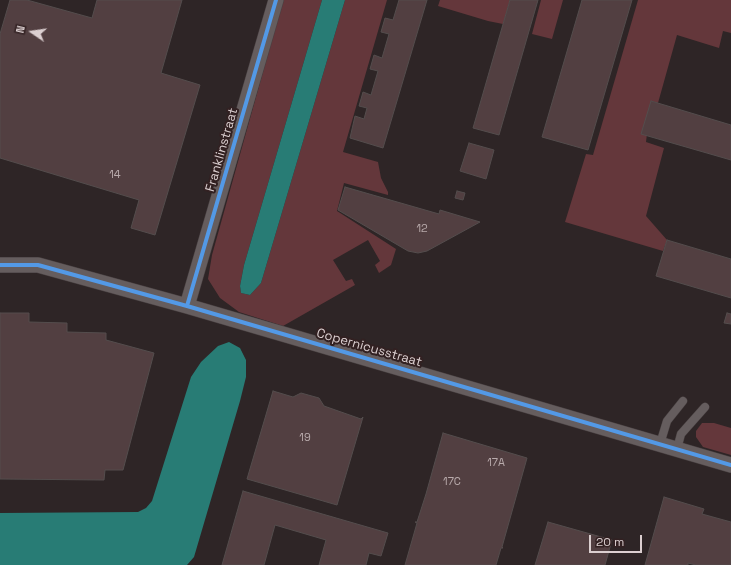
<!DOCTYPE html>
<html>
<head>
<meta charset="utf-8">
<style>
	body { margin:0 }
	#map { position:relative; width:731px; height:565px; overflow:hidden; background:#2e2526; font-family:"Space Grotesk",sans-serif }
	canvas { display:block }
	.north { position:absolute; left:12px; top:12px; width:40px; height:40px; -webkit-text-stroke:3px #322122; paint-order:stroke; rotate:283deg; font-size:11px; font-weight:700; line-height:16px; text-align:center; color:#dbcfd0 }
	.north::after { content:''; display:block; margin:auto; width:14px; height:18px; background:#dbcfd0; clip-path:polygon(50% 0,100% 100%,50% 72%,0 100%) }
	.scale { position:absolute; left:589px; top:535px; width:53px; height:18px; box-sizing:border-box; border:2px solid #dbcfd0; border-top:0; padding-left:5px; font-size:12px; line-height:14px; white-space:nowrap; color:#dbcfd0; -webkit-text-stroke:3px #322122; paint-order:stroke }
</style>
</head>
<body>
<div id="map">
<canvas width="731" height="565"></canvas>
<div class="north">N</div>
<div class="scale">20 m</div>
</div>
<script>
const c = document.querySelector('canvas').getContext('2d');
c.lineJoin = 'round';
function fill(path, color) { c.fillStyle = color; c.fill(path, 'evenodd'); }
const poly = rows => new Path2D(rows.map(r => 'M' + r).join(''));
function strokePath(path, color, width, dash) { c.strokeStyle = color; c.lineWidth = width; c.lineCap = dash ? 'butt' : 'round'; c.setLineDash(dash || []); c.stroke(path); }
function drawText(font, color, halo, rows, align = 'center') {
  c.font = font + ' "Space Grotesk",sans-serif'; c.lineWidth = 4; c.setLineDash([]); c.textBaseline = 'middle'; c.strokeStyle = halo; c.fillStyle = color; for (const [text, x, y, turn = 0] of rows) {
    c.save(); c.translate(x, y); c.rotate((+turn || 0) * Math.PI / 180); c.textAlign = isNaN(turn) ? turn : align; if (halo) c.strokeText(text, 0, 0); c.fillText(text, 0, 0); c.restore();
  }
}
fill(poly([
	[283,0,322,0,244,265,240,286,241,293,250,295,261,283,345,0,387,0,343,152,378,162,381,178,388,192,388,195,344,183,337,211,396,249,391,265,379,273,375,265,380,261,368,240,333,260,346,281,352,279,355,285,283,326,239,312,220,298,208,279,212,255],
	[440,0,510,0,503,24,488,21,438,6],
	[541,0,563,0,552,39,532,34],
	[638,0,731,0,731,33,723,31,719,48,677,35,658,103,651,101,646,142,664,148,646,216,667,240,663,251,565,222,586,154,593,155],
	[702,423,714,423,731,428,731,455,703,447,696,437,696,431]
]), '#64373b');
fill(poly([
	[322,0,345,0,261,283,250,295,241,293,240,286,244,265],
	[229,342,240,348,246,360,246,377,240,401,194,557,187,565,0,565,0,513,138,512,146,508,152,501,191,377,201,362,218,346]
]), '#287c75');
const building = poly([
	[10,0,27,0,92,18,97,0,182,0,161,73,200,85,155,235,131,228,139,200,0,158,0,34,10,0],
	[399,0,427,0,383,148,350,138,355,116,364,119,367,108,359,106,363,92,371,95,378,71,370,69,374,55,382,58,389,34,381,32,385,18,393,20,399,0],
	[510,0,538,0,499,135,473,128,510,0],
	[582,0,632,0,588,150,542,137,582,0],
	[651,101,731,125,731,160,641,134,651,101],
	[469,143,494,150,486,179,460,171,469,143],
	[345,187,439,214,440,210,480,222,427,251,418,253,408,251,338,210,345,187],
	[457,191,465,193,463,200,455,198,457,191],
	[667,240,731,259,731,298,656,276,667,240],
	[0,313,29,313,29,322,67,323,67,332,106,333,106,340,154,353,123,470,105,470,104,480,0,479,0,313],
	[727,313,731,314,731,324,724,323,727,313],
	[273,391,293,397,301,393,319,398,324,406,361,419,363,417,337,505,247,479,273,391],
	[443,433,527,458,502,547,503,548,501,548,496,565,405,565,417,523,415,522,417,522,426,494,443,433],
	[243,491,388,533,381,556,369,553,366,565,319,565,326,540,275,525,264,565,222,565,243,491],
	[664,497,704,509,702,514,731,522,731,565,696,565,688,563,688,565,645,565,664,497],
	[548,522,612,540,605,565,535,565,548,522]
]);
fill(building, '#523f41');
strokePath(building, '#544d4d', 1);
const service = poly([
	[660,444,667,421,683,401],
	[677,449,681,434,705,407]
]);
const minor = poly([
	[0,265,38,265,187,306,731,465],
	[187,306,276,0]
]);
strokePath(service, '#494142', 9);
strokePath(minor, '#494142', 16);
strokePath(service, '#655d5e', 8);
strokePath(minor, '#655d5e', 15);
strokePath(poly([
	[0,265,38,265,187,306,731,465],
	[187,306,276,0]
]), '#5399e6', 4);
drawText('11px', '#b9abac', null, [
	["14",115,175],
	["12",422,229],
	["19",305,438],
	["17A",496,463],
	["17C",452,482]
]);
drawText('13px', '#dbcfd0', '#322122', [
	["Franklinstraat",222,150,-74],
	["Copernicusstraat",369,348,16]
]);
</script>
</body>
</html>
